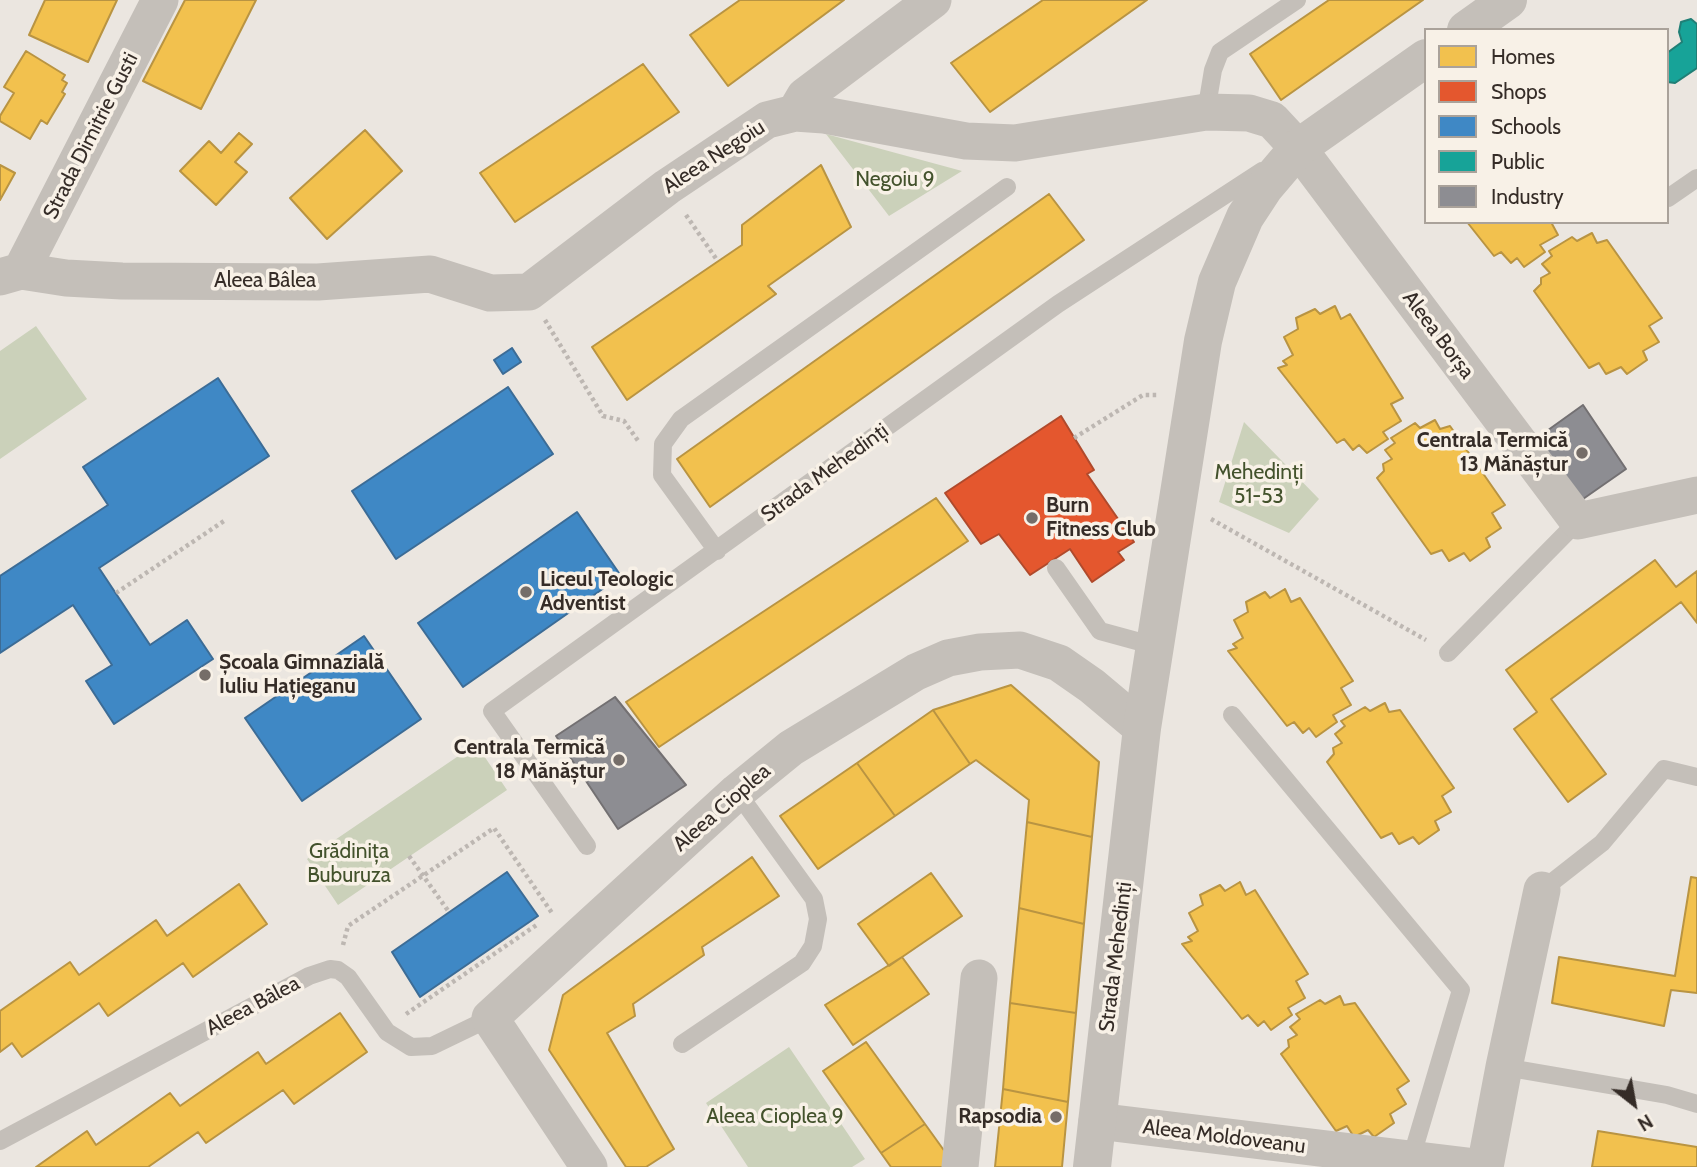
<!DOCTYPE html>
<html>
<head>
<meta charset="utf-8">
<style>
	body { margin:0 }
	#map { position:relative; width:1697px; height:1167px; overflow:hidden; background:#ebe6e0; font-family:Cabin,sans-serif }
	canvas { display:block }
	.legend { position:absolute; left:1424px; top:28px; width:245px; height:196px; box-sizing:border-box; background:#f8f1e7; border:2px solid #aaa29a; margin:0; padding:9px 12px; list-style:none; font-size:21px; color:#352c27 }
	.legend li { display:flex; align-items:center; gap:14px; height:35px }
	.legend b { width:35px; border:2px solid #aaa29a }
	.north { position:absolute; left:1599px; top:1069px; width:70px; height:70px; -webkit-text-stroke:5px #f8f1e7; paint-order:stroke; rotate:149deg; font-size:19px; font-weight:700; line-height:28px; text-align:center; color:#352c27 }
	.north::after { content:''; display:block; margin:auto; width:24px; height:32px; background:#352c27; clip-path:polygon(50% 0,100% 100%,50% 72%,0 100%) }
</style>
</head>
<body>
<div id="map">
<canvas width="1697" height="1167"></canvas>
<ul class="legend">
<li><b style="height:19px;background:#f2c14e"></b>Homes</li>
<li><b style="height:19px;background:#e4572e"></b>Shops</li>
<li><b style="height:19px;background:#3f88c5"></b>Schools</li>
<li><b style="height:19px;background:#17a398"></b>Public</li>
<li><b style="height:19px;background:#8d8d92"></b>Industry</li>
</ul>
<div class="north">N</div>
</div>
<script>
const c = document.querySelector('canvas').getContext('2d');
c.lineJoin = 'round';
function fill(path, color) { c.fillStyle = color; c.fill(path, 'evenodd'); }
const poly = rows => new Path2D(rows.map(r => 'M' + r).join(''));
function strokePath(path, color, width, dash) { c.strokeStyle = color; c.lineWidth = width; c.lineCap = dash ? 'butt' : 'round'; c.setLineDash(dash || []); c.stroke(path); }
function drawText(font, color, halo, rows, align = 'center') {
  c.font = font + ' Cabin,sans-serif'; c.lineWidth = 7; c.setLineDash([]); c.textBaseline = 'middle'; c.strokeStyle = halo; c.fillStyle = color; for (const [text, x, y, turn = 0] of rows) {
    c.save(); c.translate(x, y); c.rotate((+turn || 0) * Math.PI / 180); c.textAlign = isNaN(turn) ? turn : align; if (halo) c.strokeText(text, 0, 0); c.fillText(text, 0, 0); c.restore();
  }
}
fill(poly([
	[826,134,962,171,889,216],
	[36,326,87,399,0,459,0,351],
	[1244,422,1319,499,1289,533,1219,502],
	[476,744,507,790,338,905,307,859],
	[789,1047,865,1159,852,1167,748,1167,706,1103]
]), '#cbd1ba');
const homes = poly([
	[45,0,117,0,88,62,29,35,45,0],
	[185,0,256,0,201,109,143,81,185,0],
	[740,0,844,0,728,86,690,35,740,0],
	[1043,0,1147,0,990,112,951,63,1043,0],
	[1329,0,1423,0,1281,100,1250,54,1329,0],
	[26,51,65,75,62,80,67,83,62,92,65,94,47,124,41,120,30,139,0,121,0,116,14,93,4,87,26,51],
	[643,64,679,112,515,222,480,173,643,64],
	[365,130,402,171,327,239,290,198,365,130],
	[239,133,252,144,235,162,247,172,216,205,180,171,209,141,221,153,239,133],
	[0,165,15,173,0,200,0,165],
	[821,165,851,227,768,286,776,294,627,400,592,347,742,245,742,225,821,165],
	[1049,194,1084,240,710,507,677,459,1049,194],
	[1467,222,1551,222,1558,235,1540,245,1545,252,1524,267,1517,258,1511,263,1501,252,1494,256,1467,222],
	[1592,233,1597,243,1607,240,1662,318,1649,326,1659,342,1643,351,1647,360,1627,374,1621,367,1606,374,1599,363,1589,368,1534,291,1541,284,1541,278,1550,273,1542,264,1552,256,1549,251,1572,237,1577,241,1592,233],
	[1335,306,1341,319,1350,314,1403,398,1391,404,1401,421,1383,432,1388,439,1367,453,1359,445,1353,450,1344,439,1337,443,1278,368,1287,365,1283,361,1293,355,1284,337,1298,329,1296,318,1315,309,1320,314,1335,306],
	[1435,420,1440,429,1450,426,1505,505,1492,513,1501,528,1486,538,1490,547,1470,561,1464,553,1449,561,1442,550,1431,554,1377,478,1384,471,1383,464,1392,459,1385,450,1395,443,1391,438,1415,423,1420,428,1435,420],
	[936,498,968,541,659,747,626,702,936,498],
	[1655,560,1676,587,1697,571,1697,623,1681,602,1551,699,1606,774,1568,802,1514,729,1537,712,1506,670,1655,560],
	[1285,589,1291,602,1300,598,1353,681,1341,688,1351,705,1333,715,1337,722,1316,737,1309,728,1303,733,1294,722,1287,726,1228,651,1237,648,1233,644,1243,638,1234,620,1248,612,1246,602,1265,592,1270,598,1285,589],
	[1011,685,1099,762,1092,837,1027,822,1029,800,976,760,970,764,933,710,1011,685],
	[1385,703,1389,712,1400,710,1454,788,1442,796,1451,812,1435,821,1439,830,1419,844,1413,837,1399,844,1392,833,1381,838,1327,762,1334,754,1333,748,1342,743,1335,734,1345,726,1341,721,1365,707,1370,711,1385,703],
	[933,710,970,764,895,816,857,763,933,710],
	[857,763,895,816,818,869,780,816,857,763],
	[1027,822,1092,837,1084,924,1019,908,1027,822],
	[752,857,779,896,702,947,704,955,633,1004,635,1016,607,1033,674,1149,646,1167,626,1167,549,1050,563,995,752,857],
	[931,873,962,916,889,966,858,924,931,873],
	[1691,877,1697,878,1697,993,1671,990,1664,1026,1552,1003,1559,957,1675,976,1691,877],
	[1240,882,1246,895,1255,890,1308,974,1296,981,1305,998,1288,1008,1292,1015,1271,1030,1264,1021,1258,1026,1248,1015,1242,1019,1182,944,1192,941,1188,937,1198,931,1189,913,1203,905,1200,895,1220,885,1225,891,1240,882],
	[239,884,267,924,193,977,183,963,108,1016,99,1003,22,1057,12,1043,0,1052,0,1011,70,962,79,975,156,920,167,936,239,884],
	[1019,908,1084,924,1076,1013,1010,1003,1019,908],
	[902,957,929,994,853,1045,825,1005,902,957],
	[1340,996,1344,1005,1355,1003,1409,1081,1397,1089,1406,1104,1390,1114,1394,1123,1374,1137,1368,1130,1354,1137,1347,1126,1336,1131,1281,1054,1289,1047,1288,1040,1297,1035,1290,1027,1300,1019,1296,1014,1320,1000,1325,1004,1340,996],
	[1010,1003,1076,1013,1068,1102,1003,1089,1010,1003],
	[340,1013,367,1052,294,1104,283,1090,206,1143,198,1132,148,1167,36,1167,87,1131,96,1145,170,1093,180,1106,258,1052,266,1064,340,1013],
	[866,1042,925,1124,881,1153,823,1071,866,1042],
	[1003,1089,1068,1102,1062,1167,995,1167,1003,1089],
	[925,1124,948,1156,946,1167,891,1167,881,1153,925,1124],
	[1598,1131,1697,1147,1697,1167,1592,1167,1598,1131]
]);
fill(homes, '#f2c14e');
strokePath(homes, '#b99442', 2);
const shops = poly([
	[1061,416,1094,470,1087,474,1134,542,1118,552,1124,560,1092,582,1070,549,1030,575,999,534,981,544,945,493,1061,416]
]);
fill(shops, '#e4572e');
strokePath(shops, '#b04a2c', 2);
const schools = poly([
	[512,348,521,362,503,374,494,360,512,348],
	[218,378,269,456,99,568,150,645,187,620,213,659,114,724,86,681,112,665,73,605,0,653,0,576,108,505,83,467,218,378],
	[508,387,553,454,396,559,352,491,508,387],
	[577,512,621,576,463,687,418,623,577,512],
	[364,636,421,719,302,801,245,718,364,636],
	[507,872,538,916,420,997,392,952,507,872]
]);
fill(schools, '#3f88c5');
strokePath(schools, '#3c6c96', 2);
const public = poly([
	[1691,19,1697,24,1697,68,1675,83,1667,82,1667,53,1682,42,1679,32,1681,22,1691,19]
]);
fill(public, '#17a398');
strokePath(public, '#207f76', 2);
const industry = poly([
	[1583,405,1626,469,1583,499,1537,438,1583,405],
	[615,697,686,785,618,829,556,736,615,697]
]);
fill(industry, '#8d8d92');
strokePath(industry, '#737072', 2);
strokePath(poly([
	[686,215,717,260],
	[545,320,603,416,624,421,639,442],
	[1074,438,1143,395,1159,395],
	[1211,519,1426,640],
	[116,593,224,521],
	[409,856,449,912],
	[343,945,348,926,494,828,552,913],
	[406,1014,538,924]
]), '#bdb7b2', 4.5, [3.5, 3.5]);
strokePath(poly([
	[1206,112,1213,70,1220,52,1297,0],
	[1668,198,1697,178],
	[717,551,662,475,663,444,681,419,1007,187],
	[1056,568,1100,631,1155,646],
	[1448,653,1578,521],
	[1232,715,1461,990,1411,1159],
	[587,846,492,711,1058,304,1262,171],
	[1542,890,1602,843,1664,769,1697,777],
	[682,1044,802,963,813,946,818,919,814,899,737,792],
	[1504,1067,1667,1095,1697,1104],
	[0,1141,309,976,330,969,338,970,348,977,387,1032,411,1047,432,1046,490,1018]
]), '#c4bfb9', 18);
strokePath(poly([
	[795,113,805,96,933,0],
	[21,271,160,0],
	[0,277,21,271,66,278,122,281,318,282,430,274,490,293,529,292,667,187,767,120,795,113,824,115,966,141,1015,143,1206,112,1249,113,1272,120,1298,148,1578,521,1697,495],
	[1097,1121,1476,1167],
	[589,1167,490,1018,737,792,791,748,916,672,948,658,980,652,1020,650,1059,663,1092,686,1142,728],
	[960,1167,979,978],
	[1485,1167,1504,1067,1542,890]
]), '#c4bfb9', 37);
strokePath(poly([
	[1466,30,1508,0],
	[1092,1167,1142,728,1203,341,1217,282,1245,217,1264,188,1298,148,1426,58]
]), '#c4bfb9', 38);
for (const [x, y, r, color] of [
	[1582,453,7,"#756d68"],
	[1032,518,7,"#756d68"],
	[526,592,7,"#756d68"],
	[205,675,7,"#756d68"],
	[619,760,7,"#756d68"],
	[1056,1117,7,"#756d68"]
]) { const dot = new Path2D(); dot.arc(x, y, r, 0, 2 * Math.PI); c.fillStyle = color; c.fill(dot); strokePath(dot, '#f8f1e7', 2.5); }
drawText('21px', '#352c27', '#f8f1e7', [
	["Strada Dimitrie Gusti",91,136,-63],
	["Aleea Negoiu",714,157,-33],
	["Aleea Bâlea",265,281],
	["Aleea Borșa",1438,335,53],
	["Strada Mehedinți",825,473,-36],
	["Aleea Cioplea",722,808,-41],
	["Strada Mehedinți",1116,957,-83],
	["Aleea Bâlea",253,1006,-28],
	["Aleea Moldoveanu",1224,1137,7]
]);
drawText('21px', '#43522c', '#f8f1e7', [
	["Negoiu 9",895,180],
	["Mehedinți",1259,473],
	["51-53",1259,497],
	["Grădinița",349,852],
	["Buburuza",349,876],
	["Aleea Cioplea 9",775,1117]
]);
drawText('bold 21px', '#352c27', '#f8f1e7', [
	["Centrala Termică",1568,441],
	["13 Mănăștur",1568,465],
	["Burn",1046,506,"left"],
	["Fitness Club",1046,530,"left"],
	["Liceul Teologic",540,580,"left"],
	["Adventist",540,604,"left"],
	["Școala Gimnazială",219,663,"left"],
	["Iuliu Hațieganu",219,687,"left"],
	["Centrala Termică",605,748],
	["18 Mănăștur",605,772],
	["Rapsodia",1042,1117]
], 'right');
</script>
</body>
</html>
